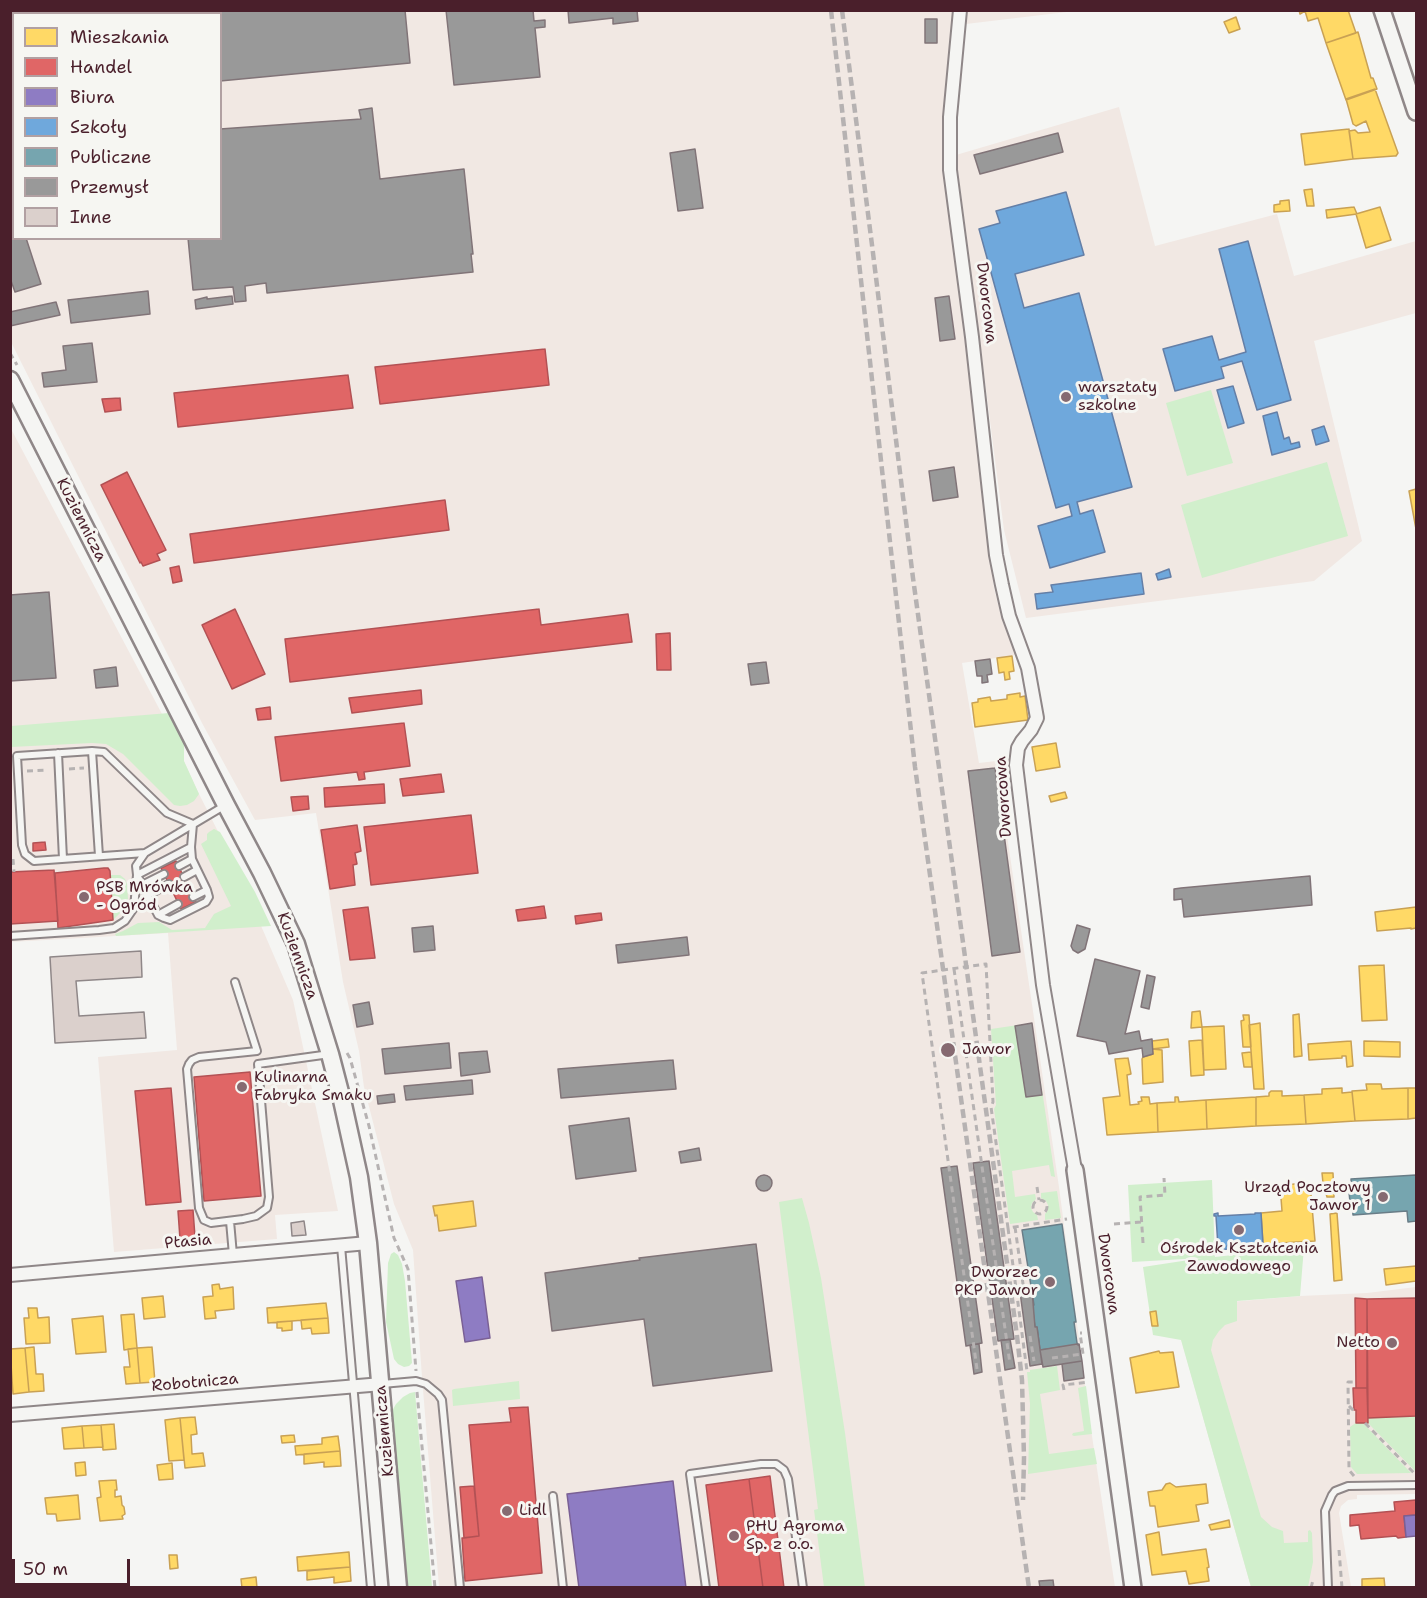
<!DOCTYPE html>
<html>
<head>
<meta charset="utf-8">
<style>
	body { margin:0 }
	#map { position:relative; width:1427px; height:1598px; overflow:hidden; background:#f5f5f3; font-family:"Shantell Sans",sans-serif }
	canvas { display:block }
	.frame { position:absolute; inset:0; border:12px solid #4a1f2b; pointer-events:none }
	.legend { position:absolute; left:12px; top:12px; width:210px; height:228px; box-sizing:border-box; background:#f6f6f2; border:2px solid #b1a0a2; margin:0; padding:8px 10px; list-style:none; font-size:18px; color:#4a1f2b }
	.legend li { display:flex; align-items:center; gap:12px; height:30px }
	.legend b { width:30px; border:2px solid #b1a0a2 }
	.scale { position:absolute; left:12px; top:1559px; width:118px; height:27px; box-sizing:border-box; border:3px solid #4a1f2b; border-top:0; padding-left:8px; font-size:18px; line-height:21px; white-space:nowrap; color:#4a1f2b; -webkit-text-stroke:4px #f6f6f2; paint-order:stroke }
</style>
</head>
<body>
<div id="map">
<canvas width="1427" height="1598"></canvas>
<div class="frame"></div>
<ul class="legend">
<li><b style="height:16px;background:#ffd966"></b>Mieszkania</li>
<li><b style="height:16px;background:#e06666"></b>Handel</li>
<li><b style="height:16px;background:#8e7cc3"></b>Biura</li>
<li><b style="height:16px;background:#6fa8dc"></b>Szkoły</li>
<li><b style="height:16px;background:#76a5af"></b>Publiczne</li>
<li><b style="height:16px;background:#999"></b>Przemysł</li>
<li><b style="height:16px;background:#dbd0cc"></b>Inne</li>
</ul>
<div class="scale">50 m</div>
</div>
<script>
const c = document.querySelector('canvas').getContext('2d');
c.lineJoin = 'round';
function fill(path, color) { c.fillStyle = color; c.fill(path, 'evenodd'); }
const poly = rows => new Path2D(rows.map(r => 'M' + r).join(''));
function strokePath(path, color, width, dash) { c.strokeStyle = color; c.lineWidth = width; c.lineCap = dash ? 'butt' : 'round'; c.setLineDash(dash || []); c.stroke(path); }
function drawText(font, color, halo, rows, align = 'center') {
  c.font = font + ' "Shantell Sans",sans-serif'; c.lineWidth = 6; c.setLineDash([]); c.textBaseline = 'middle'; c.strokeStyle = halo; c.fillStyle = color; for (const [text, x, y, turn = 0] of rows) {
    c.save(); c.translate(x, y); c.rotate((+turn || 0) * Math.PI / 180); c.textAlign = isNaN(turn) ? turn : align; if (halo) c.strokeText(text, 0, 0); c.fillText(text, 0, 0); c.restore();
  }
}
fill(poly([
	[11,11,1075,11,966,24,952,24,944,164,994,588,1002,620,1016,655,962,663,979,763,996,761,1059,1187,1090,1423,1115,1587,439,1587,422,1377,413,1250,394,1204,364,1087,359,1051,343,982,316,813,255,820,202,723,11,342],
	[14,14,220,14,220,238,14,238],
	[1119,107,1155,246,1277,214,1294,276,1416,241,1416,313,1314,341,1362,541,1314,581,1026,618,1004,530,956,155],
	[10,427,162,714,199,794,234,863,293,1000,338,1211,275,1215,277,1239,114,1252,98,1057,177,1050,168,933,11,942],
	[1416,1287,1416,1494,1357,1495,1357,1499,1348,1500,1341,1506,1339,1513,1351,1587,1251,1587,1172,1307,1300,1296,1367,1293]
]), '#f1e8e3');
fill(poly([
	[1211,390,1233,463,1187,476,1166,403],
	[1327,462,1348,536,1202,578,1181,505],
	[169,713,184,744,184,761,199,794,194,801,187,805,180,806,174,805,123,754,106,744,92,743,11,747,11,726],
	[214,829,220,832,255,892,271,926,116,936,115,934,123,931,138,923,159,922,172,930,205,928,214,914,231,906,201,844,207,840,207,834,209,832],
	[111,875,120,875,125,879,127,884,128,899,126,907,113,920],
	[1032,1023,1055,1177,1051,1176,1049,1165,1012,1171,1015,1197,1035,1194,1036,1199,1032,1203,1031,1208,1033,1212,1037,1215,1038,1220,1010,1224,994,1109,996,1105,991,1029],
	[1212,1180,1215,1257,1304,1247,1300,1296,1237,1301,1237,1321,1225,1325,1219,1331,1213,1340,1211,1350,1261,1517,1272,1527,1283,1531,1284,1543,1308,1542,1308,1531,1310,1530,1312,1533,1313,1562,1308,1587,1251,1587,1181,1340,1153,1335,1143,1267,1202,1258,1132,1262,1128,1185],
	[1057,1191,1061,1218,1045,1220,1045,1214,1048,1210,1048,1205,1046,1201,1041,1198,1041,1193],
	[802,1198,809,1223,821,1278,845,1433,865,1587,824,1587,814,1510,818,1509,779,1202],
	[394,1252,398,1255,402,1264,405,1281,412,1363,409,1366,404,1367,398,1364,394,1359,386,1322,388,1263,391,1254],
	[1057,1366,1060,1390,1040,1394,1049,1454,1094,1448,1097,1464,1028,1474,1030,1404,1027,1372,1030,1372,1030,1370],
	[519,1381,520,1399,453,1406,452,1390,454,1389],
	[1086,1386,1092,1434,1074,1436,1072,1435,1073,1433,1084,1431,1078,1388],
	[415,1392,432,1587,406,1587,392,1411,396,1404,403,1397,410,1393],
	[1416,1416,1416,1472,1368,1423,1368,1418],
	[1360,1420,1411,1473,1357,1474,1351,1467,1350,1427]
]), '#d1efcc');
const homes = poly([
	[1299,10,1348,10,1356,33,1326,43,1318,18,1308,21,1305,11,1300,14,1299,10],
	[1236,17,1240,29,1229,33,1224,22,1236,17],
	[1358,32,1371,78,1373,78,1377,89,1346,100,1326,43,1358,32],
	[1375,89,1398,153,1396,156,1394,156,1353,159,1349,131,1355,130,1358,133,1370,132,1366,121,1356,126,1353,124,1346,99,1375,89],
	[1349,129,1353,159,1305,165,1301,134,1349,129],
	[1312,189,1314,206,1307,206,1304,190,1312,189],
	[1289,200,1290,211,1274,212,1274,205,1280,204,1280,201,1289,200],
	[1354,207,1357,214,1327,218,1326,210,1354,207],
	[1380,207,1391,240,1366,248,1356,214,1380,207],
	[1416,489,1416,529,1409,491,1416,489],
	[1012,656,1014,671,1009,672,1010,679,1005,680,1004,672,999,673,997,658,1012,656],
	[1020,693,1020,697,1025,696,1028,720,975,727,972,703,978,702,978,699,990,697,991,701,1007,699,1007,695,1020,693],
	[1056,743,1060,767,1036,771,1032,747,1056,743],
	[1065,792,1067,798,1051,802,1049,796,1065,792],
	[1416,907,1416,928,1411,929,1411,928,1377,931,1375,912,1416,907],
	[1384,965,1387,1020,1362,1021,1359,966,1384,965],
	[1200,1011,1202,1027,1191,1028,1192,1012,1200,1011],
	[1299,1014,1302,1056,1294,1057,1293,1015,1299,1014],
	[1243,1015,1249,1015,1251,1047,1243,1047,1241,1021,1244,1020,1243,1015],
	[1260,1023,1264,1089,1254,1089,1249,1025,1260,1023],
	[1224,1026,1226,1069,1204,1070,1202,1027,1224,1026],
	[1168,1039,1169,1047,1152,1049,1152,1041,1168,1039],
	[1202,1040,1204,1075,1191,1076,1189,1041,1202,1040],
	[1351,1041,1353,1066,1347,1067,1346,1056,1342,1056,1342,1058,1309,1060,1308,1044,1351,1041],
	[1364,1041,1400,1042,1400,1057,1364,1056,1364,1041],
	[1152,1049,1162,1050,1163,1082,1143,1084,1142,1059,1143,1057,1153,1054,1152,1049],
	[1251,1052,1252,1067,1244,1067,1242,1053,1251,1052],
	[1128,1058,1131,1074,1127,1075,1130,1105,1139,1104,1138,1102,1142,1101,1141,1097,1149,1097,1150,1104,1157,1103,1158,1132,1107,1135,1103,1098,1120,1096,1115,1059,1128,1058],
	[1366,1084,1381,1084,1382,1089,1408,1088,1408,1119,1355,1121,1352,1091,1367,1090,1366,1084],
	[1342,1088,1342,1093,1352,1092,1355,1121,1306,1124,1304,1095,1322,1094,1322,1089,1342,1088],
	[1408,1088,1416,1088,1416,1118,1408,1119,1408,1088],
	[1271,1091,1282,1091,1282,1096,1304,1095,1306,1124,1256,1126,1256,1097,1269,1096,1269,1093,1271,1091],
	[1175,1097,1178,1097,1179,1102,1206,1100,1207,1129,1158,1132,1157,1103,1175,1102,1175,1097],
	[1256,1097,1256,1126,1207,1129,1206,1100,1256,1097],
	[1322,1173,1333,1173,1334,1197,1327,1197,1323,1183,1322,1173],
	[1310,1183,1315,1241,1263,1244,1261,1213,1282,1211,1280,1185,1310,1183],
	[473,1201,476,1226,439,1231,437,1215,435,1216,433,1206,473,1201],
	[1337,1213,1342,1280,1334,1281,1330,1214,1337,1213],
	[1416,1266,1416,1281,1386,1285,1384,1269,1416,1266],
	[219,1284,220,1289,233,1287,234,1309,215,1311,216,1318,205,1319,203,1297,213,1296,212,1285,219,1284],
	[163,1296,165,1317,144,1319,142,1298,163,1296],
	[326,1303,328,1318,268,1323,267,1308,326,1303],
	[28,1308,37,1308,38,1318,49,1317,50,1343,26,1344,24,1318,29,1318,28,1308],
	[1156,1311,1158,1326,1152,1326,1150,1312,1156,1311],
	[134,1314,137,1348,124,1350,121,1315,134,1314],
	[103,1316,106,1352,76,1354,72,1319,103,1316],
	[328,1318,329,1333,312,1334,311,1328,302,1329,301,1320,328,1318],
	[292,1321,292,1330,282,1331,282,1328,277,1328,277,1322,292,1321],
	[34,1347,36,1374,43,1374,44,1391,29,1392,25,1348,34,1347],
	[152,1347,155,1382,140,1383,137,1348,152,1347],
	[25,1348,29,1392,13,1394,10,1349,25,1348],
	[137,1348,140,1383,126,1384,124,1367,130,1367,128,1349,137,1348],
	[1159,1351,1160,1353,1173,1352,1179,1387,1136,1393,1130,1358,1159,1351],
	[195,1417,197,1434,191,1435,192,1454,203,1453,205,1466,185,1468,180,1418,195,1417],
	[180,1418,184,1460,169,1461,165,1420,180,1418],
	[114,1424,116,1449,103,1450,101,1425,114,1424],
	[101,1425,103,1447,84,1448,82,1426,101,1425],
	[82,1426,84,1448,64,1449,62,1428,82,1426],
	[294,1435,295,1442,282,1443,281,1436,294,1435],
	[338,1436,340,1451,296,1455,295,1446,322,1444,322,1438,338,1436],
	[340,1451,341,1466,324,1467,324,1462,304,1464,304,1454,340,1451],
	[85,1462,86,1475,76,1476,75,1463,85,1462],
	[172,1463,173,1479,159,1480,157,1465,172,1463],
	[116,1480,117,1490,115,1490,115,1497,121,1496,122,1505,124,1507,125,1514,122,1516,123,1519,100,1521,97,1498,101,1497,99,1481,116,1480],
	[1170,1483,1176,1487,1206,1484,1208,1503,1196,1505,1199,1521,1158,1527,1155,1506,1150,1506,1148,1492,1162,1490,1166,1484,1170,1483],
	[78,1495,80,1519,57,1521,56,1514,47,1514,45,1498,78,1495],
	[1229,1520,1230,1527,1211,1530,1209,1525,1229,1520],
	[1159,1532,1162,1555,1206,1549,1209,1567,1207,1568,1209,1581,1189,1584,1186,1571,1152,1575,1146,1535,1159,1532],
	[349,1552,350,1567,298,1571,297,1557,349,1552],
	[169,1555,177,1555,178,1568,170,1569,169,1555],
	[350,1567,351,1581,334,1583,334,1577,307,1580,307,1571,350,1567],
	[256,1577,257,1588,242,1588,241,1579,256,1577],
	[1384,1578,1385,1588,1362,1588,1362,1579,1384,1578]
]);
fill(homes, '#ffd966');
strokePath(homes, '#c9a154', 1.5);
const shops = poly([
	[545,349,549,385,380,404,375,367,545,349],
	[348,375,353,408,178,427,174,393,348,375],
	[120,398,121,410,105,412,102,399,120,398],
	[127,472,166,550,157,554,160,560,143,566,141,562,140,563,101,485,127,472],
	[445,500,449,530,194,563,190,534,445,500],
	[179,566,182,581,173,583,170,568,179,566],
	[235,609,265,674,232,689,202,625,235,609],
	[539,609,541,625,628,614,632,642,290,682,285,639,539,609],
	[670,633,671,670,657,670,656,634,670,633],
	[421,690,422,704,352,713,349,698,421,690],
	[270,707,271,719,258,720,256,709,270,707],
	[404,723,410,766,364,772,365,779,359,780,357,772,281,781,275,737,404,723],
	[441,774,444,792,403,796,400,779,441,774],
	[384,784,385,803,325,807,324,788,384,784],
	[308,796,309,809,293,811,291,797,308,796],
	[471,815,478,873,371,885,364,827,471,815],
	[357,825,361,851,355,853,357,864,353,865,355,885,330,889,321,830,357,825],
	[45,842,46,850,33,851,33,843,45,842],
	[176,861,196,902,181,909,161,868,176,861],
	[104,868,108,868,110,871,113,920,58,928,55,873,104,868],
	[54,870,58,921,10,924,10,872,54,870],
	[544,906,546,918,518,921,516,910,544,906],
	[368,907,375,958,350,960,343,910,368,907],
	[601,913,602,920,576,924,575,916,601,913],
	[250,1072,261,1196,204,1201,194,1077,250,1072],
	[171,1088,181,1202,146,1205,135,1091,171,1088],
	[193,1210,195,1237,180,1239,178,1211,193,1210],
	[1355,1298,1367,1299,1367,1388,1356,1388,1355,1298],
	[1416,1298,1416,1416,1368,1418,1367,1299,1416,1298],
	[1353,1388,1367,1388,1368,1423,1356,1423,1356,1410,1354,1410,1353,1388],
	[528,1407,542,1573,465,1581,462,1538,479,1536,469,1425,511,1422,509,1408,528,1407],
	[770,1476,784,1588,763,1588,749,1479,770,1476],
	[749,1479,763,1588,719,1588,706,1485,749,1479],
	[474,1486,479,1536,464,1538,460,1487,474,1486],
	[1416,1500,1416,1515,1404,1516,1406,1537,1398,1538,1396,1536,1361,1539,1359,1525,1350,1526,1350,1515,1395,1511,1394,1502,1416,1500]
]);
fill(shops, '#e06666');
strokePath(shops, '#b35154', 1.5);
const offices = poly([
	[482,1277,490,1338,465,1342,456,1281,482,1277],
	[673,1481,686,1588,579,1588,567,1494,673,1481],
	[1416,1515,1416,1536,1406,1537,1404,1516,1416,1515]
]);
fill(offices, '#8e7cc3');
strokePath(offices, '#7a6095', 1.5);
const schools = poly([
	[1066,192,1084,255,1015,274,1024,308,1079,293,1132,487,1077,502,1080,514,1093,510,1105,552,1050,568,1038,526,1072,516,1069,504,1056,508,979,229,1000,223,996,211,1066,192],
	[1248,241,1291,400,1257,410,1242,361,1221,367,1224,378,1175,391,1163,349,1212,336,1219,360,1246,352,1219,249,1248,241],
	[1233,386,1244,423,1228,428,1217,390,1233,386],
	[1277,412,1284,439,1289,437,1291,444,1299,442,1300,447,1272,455,1263,416,1277,412],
	[1324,426,1329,441,1316,445,1312,430,1324,426],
	[1169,569,1171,577,1158,580,1156,574,1169,569],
	[1141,573,1144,594,1037,609,1035,594,1053,592,1051,585,1141,573],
	[1218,1213,1218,1216,1255,1214,1255,1213,1261,1213,1263,1244,1227,1246,1228,1249,1215,1250,1215,1247,1218,1247,1216,1216,1214,1216,1214,1214,1218,1213]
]);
fill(schools, '#6fa8dc');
strokePath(schools, '#647fa7', 1.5);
const public = poly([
	[1416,1175,1416,1221,1408,1222,1407,1211,1353,1215,1352,1201,1350,1202,1349,1192,1352,1192,1351,1179,1416,1175],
	[1062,1224,1076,1322,1074,1322,1077,1343,1079,1345,1040,1350,1037,1327,1035,1327,1032,1305,1034,1305,1022,1230,1062,1224]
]);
fill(public, '#76a5af');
strokePath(public, '#697d87', 1.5);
const industry = poly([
	[41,10,405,10,410,63,220,81,220,14,41,14,41,10],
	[446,10,533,10,534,21,545,20,545,27,535,28,540,77,454,85,446,10],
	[568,10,637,10,638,21,613,24,613,18,569,23,568,10],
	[925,19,937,19,937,43,925,43,925,19],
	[372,108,380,179,464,169,473,254,471,254,473,272,267,293,266,283,245,286,246,301,235,302,233,287,193,290,188,238,220,238,220,129,361,119,359,110,372,108],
	[1058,133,1063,152,980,174,974,155,1058,133],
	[695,149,703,208,678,211,670,153,695,149],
	[10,189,14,198,14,238,10,239,10,189],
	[14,238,26,238,41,284,15,292,10,278,10,239,14,238],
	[148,291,150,314,71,323,68,300,148,291],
	[232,296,233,304,196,309,195,300,207,297,207,299,232,296],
	[949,296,955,339,940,341,935,298,949,296],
	[56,302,60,315,10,326,10,312,56,302],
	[92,343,97,382,44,387,42,373,66,370,63,346,92,343],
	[954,467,958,497,933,501,929,471,954,467],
	[49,592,56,678,10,681,10,595,49,592],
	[990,659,992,674,987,675,988,682,982,683,982,676,977,676,975,661,990,659],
	[766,662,769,683,751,685,748,664,766,662],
	[116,667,118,686,96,688,94,670,116,667],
	[995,768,1020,952,992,956,968,771,995,768],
	[1310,876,1312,905,1184,917,1182,899,1174,900,1174,889,1181,888,1310,876],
	[1077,925,1090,929,1085,949,1078,953,1073,950,1071,946,1077,925],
	[433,926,435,950,414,952,412,928,433,926],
	[687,937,689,955,618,963,616,945,687,937],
	[1095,959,1140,971,1125,1034,1139,1031,1141,1041,1152,1039,1153,1054,1143,1057,1142,1048,1109,1054,1106,1042,1077,1036,1095,959],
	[1147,975,1155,977,1149,1009,1141,1007,1147,975],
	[369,1002,373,1024,357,1027,353,1005,369,1002],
	[1032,1023,1042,1095,1026,1097,1015,1026,1032,1023],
	[449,1043,451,1068,385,1074,382,1049,449,1043],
	[487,1051,490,1072,461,1076,459,1053,487,1051],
	[673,1060,676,1089,561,1098,558,1069,673,1060],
	[472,1080,473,1094,406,1100,404,1086,472,1080],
	[394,1094,395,1102,378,1104,377,1096,394,1094],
	[629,1118,636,1171,576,1179,569,1126,629,1118],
	[699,1148,701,1160,681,1163,679,1152,699,1148],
	[989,1161,1014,1339,998,1341,973,1163,989,1161],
	[957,1166,982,1343,966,1346,941,1168,957,1166],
	'756 1183a8 8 0 1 1 16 0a8 8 0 1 1-16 0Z',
	[756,1244,772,1371,653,1386,644,1319,552,1331,545,1273,640,1260,639,1258,756,1244],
	[1032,1290,1035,1327,1037,1327,1042,1364,1030,1366,1020,1292,1032,1290],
	[1010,1339,1015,1368,1005,1370,1001,1340,1010,1339],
	[979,1344,982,1372,974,1374,970,1345,979,1344],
	[1077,1344,1078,1345,1079,1344,1082,1361,1043,1367,1040,1350,1077,1344],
	[1082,1361,1084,1378,1064,1381,1062,1364,1082,1361],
	[1053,1580,1054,1588,1040,1588,1039,1581,1053,1580]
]);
fill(industry, '#999');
strokePath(industry, '#817478', 1.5);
const building = poly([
	[141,951,142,977,76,981,79,1016,144,1012,146,1038,55,1043,50,957,141,951],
	[304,1221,306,1235,292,1236,291,1223,304,1221]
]);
fill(building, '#dbd0cc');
strokePath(building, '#8f8788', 1.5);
const service = poly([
	[92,751,99,856],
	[58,753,63,859],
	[193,824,167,813,104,752,92,751,17,756,22,845,25,854,34,861,145,853,224,806],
	[145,853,136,866,137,875,158,915,164,918,170,920,206,902,209,897,207,890,192,859,191,847,193,824],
	[179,866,192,859],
	[184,877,197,870],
	[142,885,164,874],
	[148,895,169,884],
	[193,897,207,890],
	[158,915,178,904],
	[10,936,99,930,114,928,125,921,134,908,137,875,191,847],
	[235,982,257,1051,199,1057,192,1060,189,1064,187,1069,199,1208,204,1220,211,1223,243,1219,256,1216,267,1208,269,1197,258,1064,330,1054],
	[230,1221,233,1255],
	[341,1246,371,1588],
	[382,1384,416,1381,426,1384,438,1394,442,1400,460,1588],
	[553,1496,563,1588],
	[706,1588,690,1474,761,1464,776,1464,784,1470,788,1479,803,1588],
	[1328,1588,1325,1511,1332,1495,1335,1491,1348,1486,1416,1485]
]);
const minor = poly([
	[960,10,950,117,950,170,972,337,996,555,1002,585,1009,616,1028,668,1037,718,1031,730,1022,741,1018,748,1016,765,1043,985,1075,1170],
	[10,1275,368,1243],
	[10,1415,382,1384]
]);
const tertiary = poly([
	[1382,10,1416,112],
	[1075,1170,1133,1588]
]);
const secondary = poly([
	[10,380,226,805,262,873,296,944,330,1054,342,1100,359,1177,368,1243,398,1588]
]);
strokePath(service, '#8f8788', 10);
strokePath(minor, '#8f8788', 16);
strokePath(tertiary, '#8f8788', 20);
strokePath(secondary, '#8f8788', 21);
strokePath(poly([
	[10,353,17,365],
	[69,769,84,768],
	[27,771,48,770],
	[13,859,14,872],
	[954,969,1010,1364],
	[347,1053,350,1058,369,1126,394,1238,408,1269,416,1371],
	[1037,1187,1039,1200],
	'1033 1207a7 7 0 1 1 14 0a7 7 0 1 1-14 0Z',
	[1114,1224,1142,1222],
	[1015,1227,1024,1291],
	[1008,1228,1027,1371],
	[1143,1243,1140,1197,1165,1195,1164,1178],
	[1030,1336,1034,1361],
	[1052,1358,1083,1354,1080,1333,1082,1333],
	[977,1369,922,973,986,964,993,1102,991,1107,1008,1228,1067,1219],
	[1064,1390,1063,1385,1089,1382],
	[417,1392,435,1588],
	[1349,1406,1356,1413],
	[1365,1423,1415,1474],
	[1354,1476,1349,1470,1348,1382,1356,1382],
	[1339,1550,1342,1588],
	[1311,1588,1313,1580]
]), '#b6b2b2', 3, [6, 4.5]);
strokePath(service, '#f5f5f3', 6);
strokePath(minor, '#f5f5f3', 12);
strokePath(tertiary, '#f5f5f3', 15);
strokePath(secondary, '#f5f5f3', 16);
strokePath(poly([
	[831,10,915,767,1029,1588],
	[842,10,872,245,913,578,1017,1336,1022,1380,1024,1458,1023,1500]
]), '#b6b2b2', 4.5, [9, 4.5]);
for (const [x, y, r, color] of [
	[1066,397,6,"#866a71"],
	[84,897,6,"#866a71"],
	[948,1050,8,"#866a71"],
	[242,1087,6,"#866a71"],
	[1383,1197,6,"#866a71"],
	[1239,1230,6,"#866a71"],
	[1050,1282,6,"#866a71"],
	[1392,1343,6,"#866a71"],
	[507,1511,6,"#866a71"],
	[734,1536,6,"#866a71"]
]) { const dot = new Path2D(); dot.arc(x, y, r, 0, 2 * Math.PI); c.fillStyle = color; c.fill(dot); strokePath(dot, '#f6f6f2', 2); }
drawText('16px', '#4a1f2b', '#f6f6f2', [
	["Dworcowa",986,303,83],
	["Kuziennicza",81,520,63],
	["Dworcowa",1004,797,-94],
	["Kuziennicza",297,956,70],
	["Ptasia",188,1242,-5],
	["Dworcowa",1108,1274,82],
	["Robotnicza",195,1383,-5],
	["Kuziennicza",385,1431,-95]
]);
drawText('16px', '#4a1f2b', '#f6f6f2', [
	["warsztaty",1078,388],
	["szkolne",1078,406],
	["PSB Mrówka",96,888],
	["- Ogród",96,906],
	["Jawor",962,1050],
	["Kulinarna",254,1078],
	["Fabryka Smaku",254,1096],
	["Urząd Pocztowy",1371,1188,"right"],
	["Jawor 1",1371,1206,"right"],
	["Ośrodek Kształcenia",1239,1249,"center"],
	["Zawodowego",1239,1267,"center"],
	["Dworzec",1038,1273,"right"],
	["PKP Jawor",1038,1291,"right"],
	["Netto",1380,1343,"right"],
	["Lidl",519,1511],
	["PHU Agroma",746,1527],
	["Sp. z o.o.",746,1545]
], 'left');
</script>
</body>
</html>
